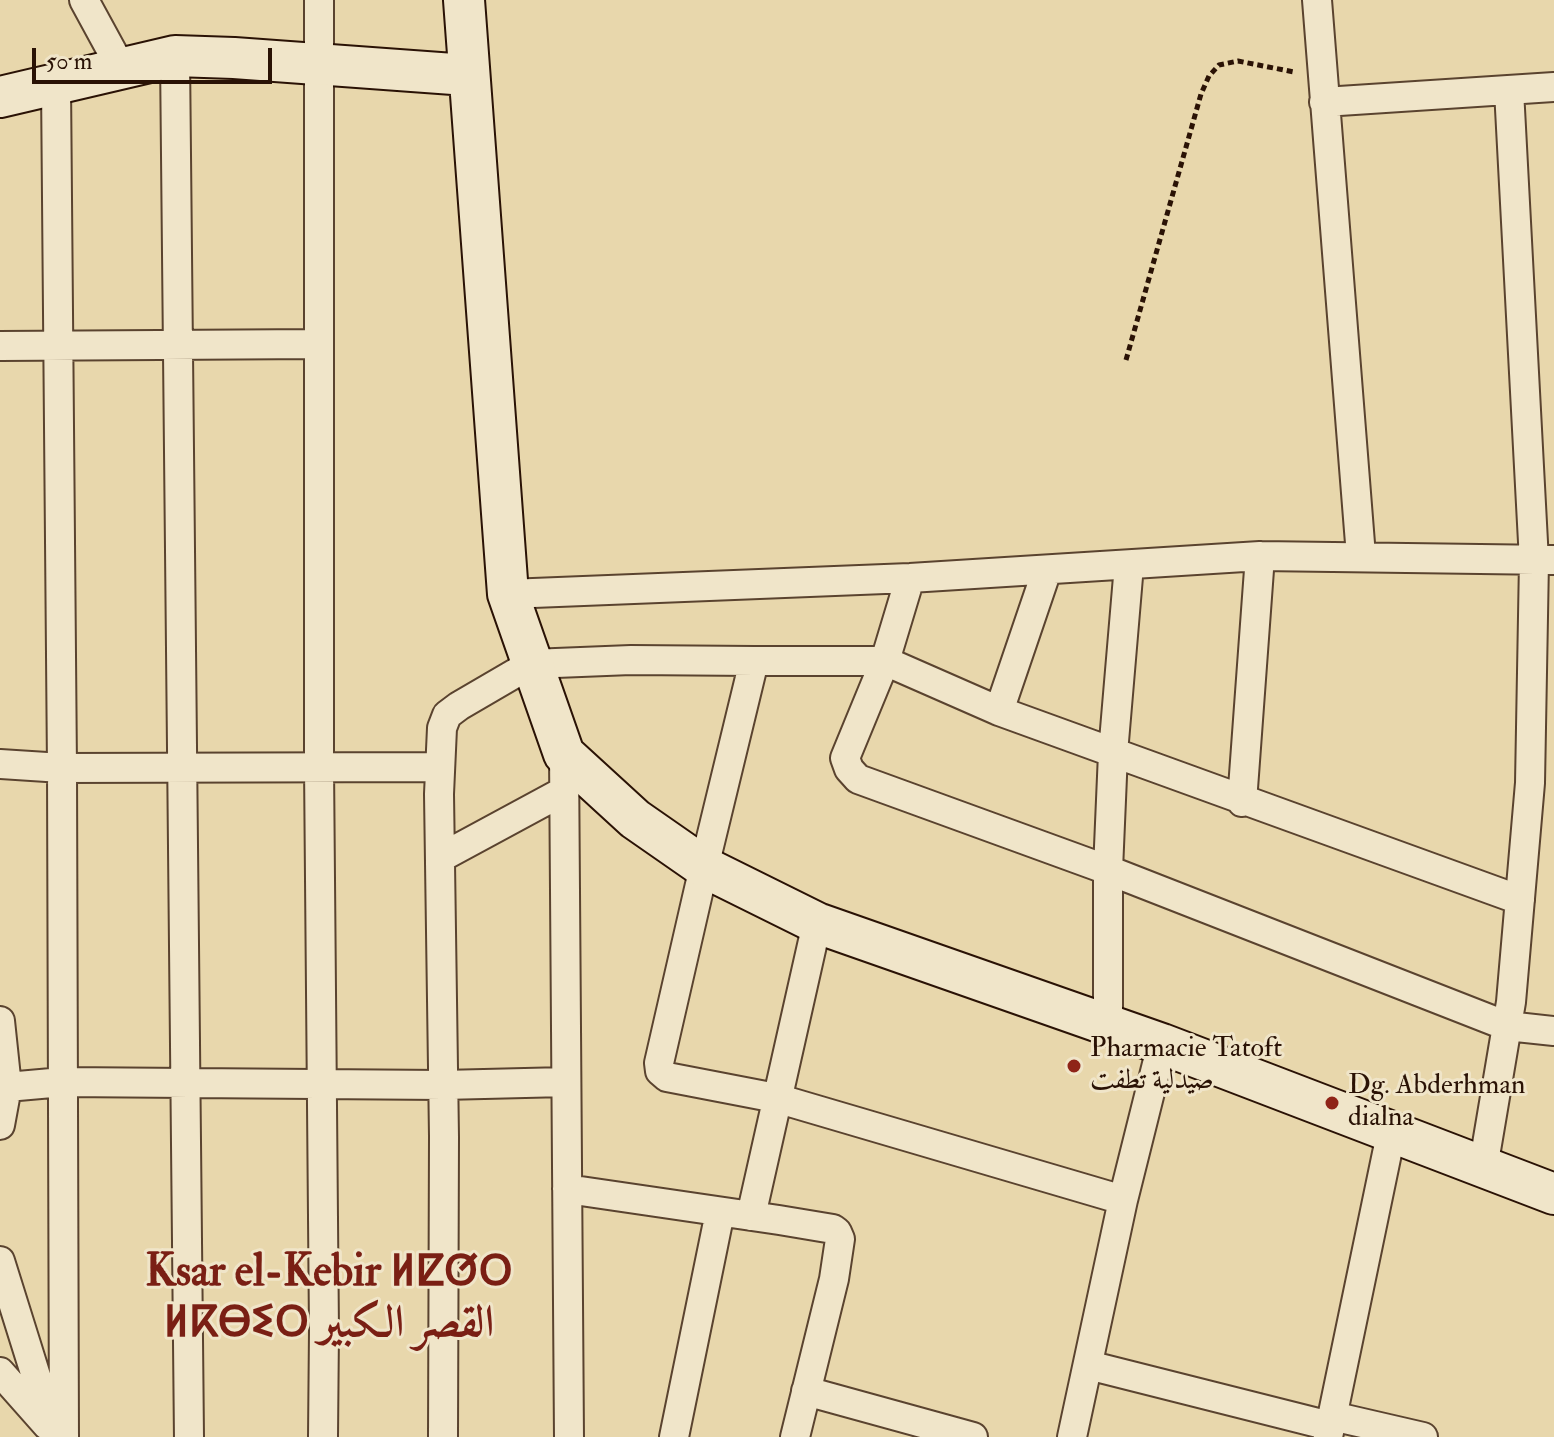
<!DOCTYPE html>
<html>
<head>
<meta charset="utf-8">
<style>
	body { margin:0 }
	#map { position:relative; width:1554px; height:1437px; overflow:hidden; background:#e8d7ac; font-family:"IM FELL Double Pica",serif }
	canvas { display:block }
	.scale { position:absolute; left:32px; top:48px; width:240px; height:36px; box-sizing:border-box; border:4px solid #2a1205; border-top:0; padding-left:10px; font-size:24px; line-height:28px; white-space:nowrap; color:#2a1205; -webkit-text-stroke:6px #f0e5c9; paint-order:stroke }
</style>
</head>
<body>
<div id="map">
<canvas width="1554" height="1437"></canvas>
<div class="scale">50 m</div>
</div>
<script>
const c = document.querySelector('canvas').getContext('2d');
c.lineJoin = 'round';
const poly = rows => new Path2D(rows.map(r => 'M' + r).join(''));
function strokePath(path, color, width, dash) { c.strokeStyle = color; c.lineWidth = width; c.lineCap = dash ? 'butt' : 'round'; c.setLineDash(dash || []); c.stroke(path); }
function drawText(font, color, halo, rows, align = 'center') {
  c.font = font + ' "IM FELL Double Pica",Amiri,"Noto Sans Tifinagh",serif'; c.lineWidth = 6; c.setLineDash([]); c.textBaseline = 'middle'; c.strokeStyle = halo; c.fillStyle = color; for (const [text, x, y, turn = 0] of rows) {
    c.save(); c.translate(x, y); c.rotate((+turn || 0) * Math.PI / 180); c.textAlign = isNaN(turn) ? turn : align; if (halo) c.strokeText(text, 0, 0); c.fillText(text, 0, 0); c.restore();
  }
}
const street = poly([
	[84,0,121,68],
	[319,0,319,766,324,1330,323,1437],
	[1317,0,1361,556],
	[175,56,189,1437],
	[56,84,62,768,64,1437],
	[1324,102,1554,87],
	[0,346,318,344],
	[910,578,885,661,845,758,849,769,858,779,1108,870,1507,1026,1554,1031],
	[508,594,910,578,1260,556,1553,560],
	[999,711,1047,570],
	[564,754,569,1437],
	[0,764,62,768,440,767],
	[1242,802,1260,556],
	[440,858,564,791],
	[0,1021,7,1087,0,1125],
	[1108,1025,1108,870,1113,753,1129,565],
	[7,1087,63,1082,443,1085,566,1082],
	[1483,1168,1511,1002,1530,783,1534,561,1509,90],
	[567,1189,779,1220,833,1229,837,1232,840,1239,834,1279,795,1437],
	[1123,1200,776,1098,667,1077,660,1071,659,1063,704,867,754,661,885,661,999,711,1520,900],
	[751,1216,817,923],
	[0,1261,55,1437],
	[1088,1365,1330,1426],
	[0,1372,47,1425],
	[806,1391,973,1437],
	[1332,1416,1423,1437],
	[443,1437,444,1137,439,794,442,728,447,715,459,706,531,664,631,660,754,661],
	[674,1437,720,1212],
	[1072,1437,1123,1200,1162,1044],
	[1328,1437,1391,1134]
]);
const secondary = poly([
	[464,0,508,594,564,754,635,819,704,867,817,923,1162,1044,1554,1194],
	[0,97,175,56,234,58,467,75]
]);
strokePath(street, '#5a432f', 32);
strokePath(secondary, '#2a1205', 44);
strokePath(poly([
	[1126,360,1201,94,1209,76,1219,65,1238,61,1294,72]
]), '#2a1205', 5, [6, 4]);
strokePath(street, '#f0e5c9', 28);
strokePath(secondary, '#f0e5c9', 40);
for (const [x, y, r, color] of [
	[1074,1066,8,"#8f2418"],
	[1332,1103,8,"#8f2418"]
]) { const dot = new Path2D(); dot.arc(x, y, r, 0, 2 * Math.PI); c.fillStyle = color; c.fill(dot); strokePath(dot, '#f0e5c9', 3); }
drawText('28px', '#2a1205', '#f0e5c9', [
	["Pharmacie Tatoft",1090,1050],
	["صيدلية تطفت",1090,1082],
	["Dg. Abderhman",1348,1087],
	["dialna",1348,1119]
], 'left');
drawText('bold 44px', '#7a1f14', '#f0e5c9', [
	["Ksar el-Kebir ⵍⵇⵚⵔ",329,1276],
	["ⵍⴽⴱⵉⵔ القصر الكبير",329,1327]
]);
</script>
</body>
</html>
